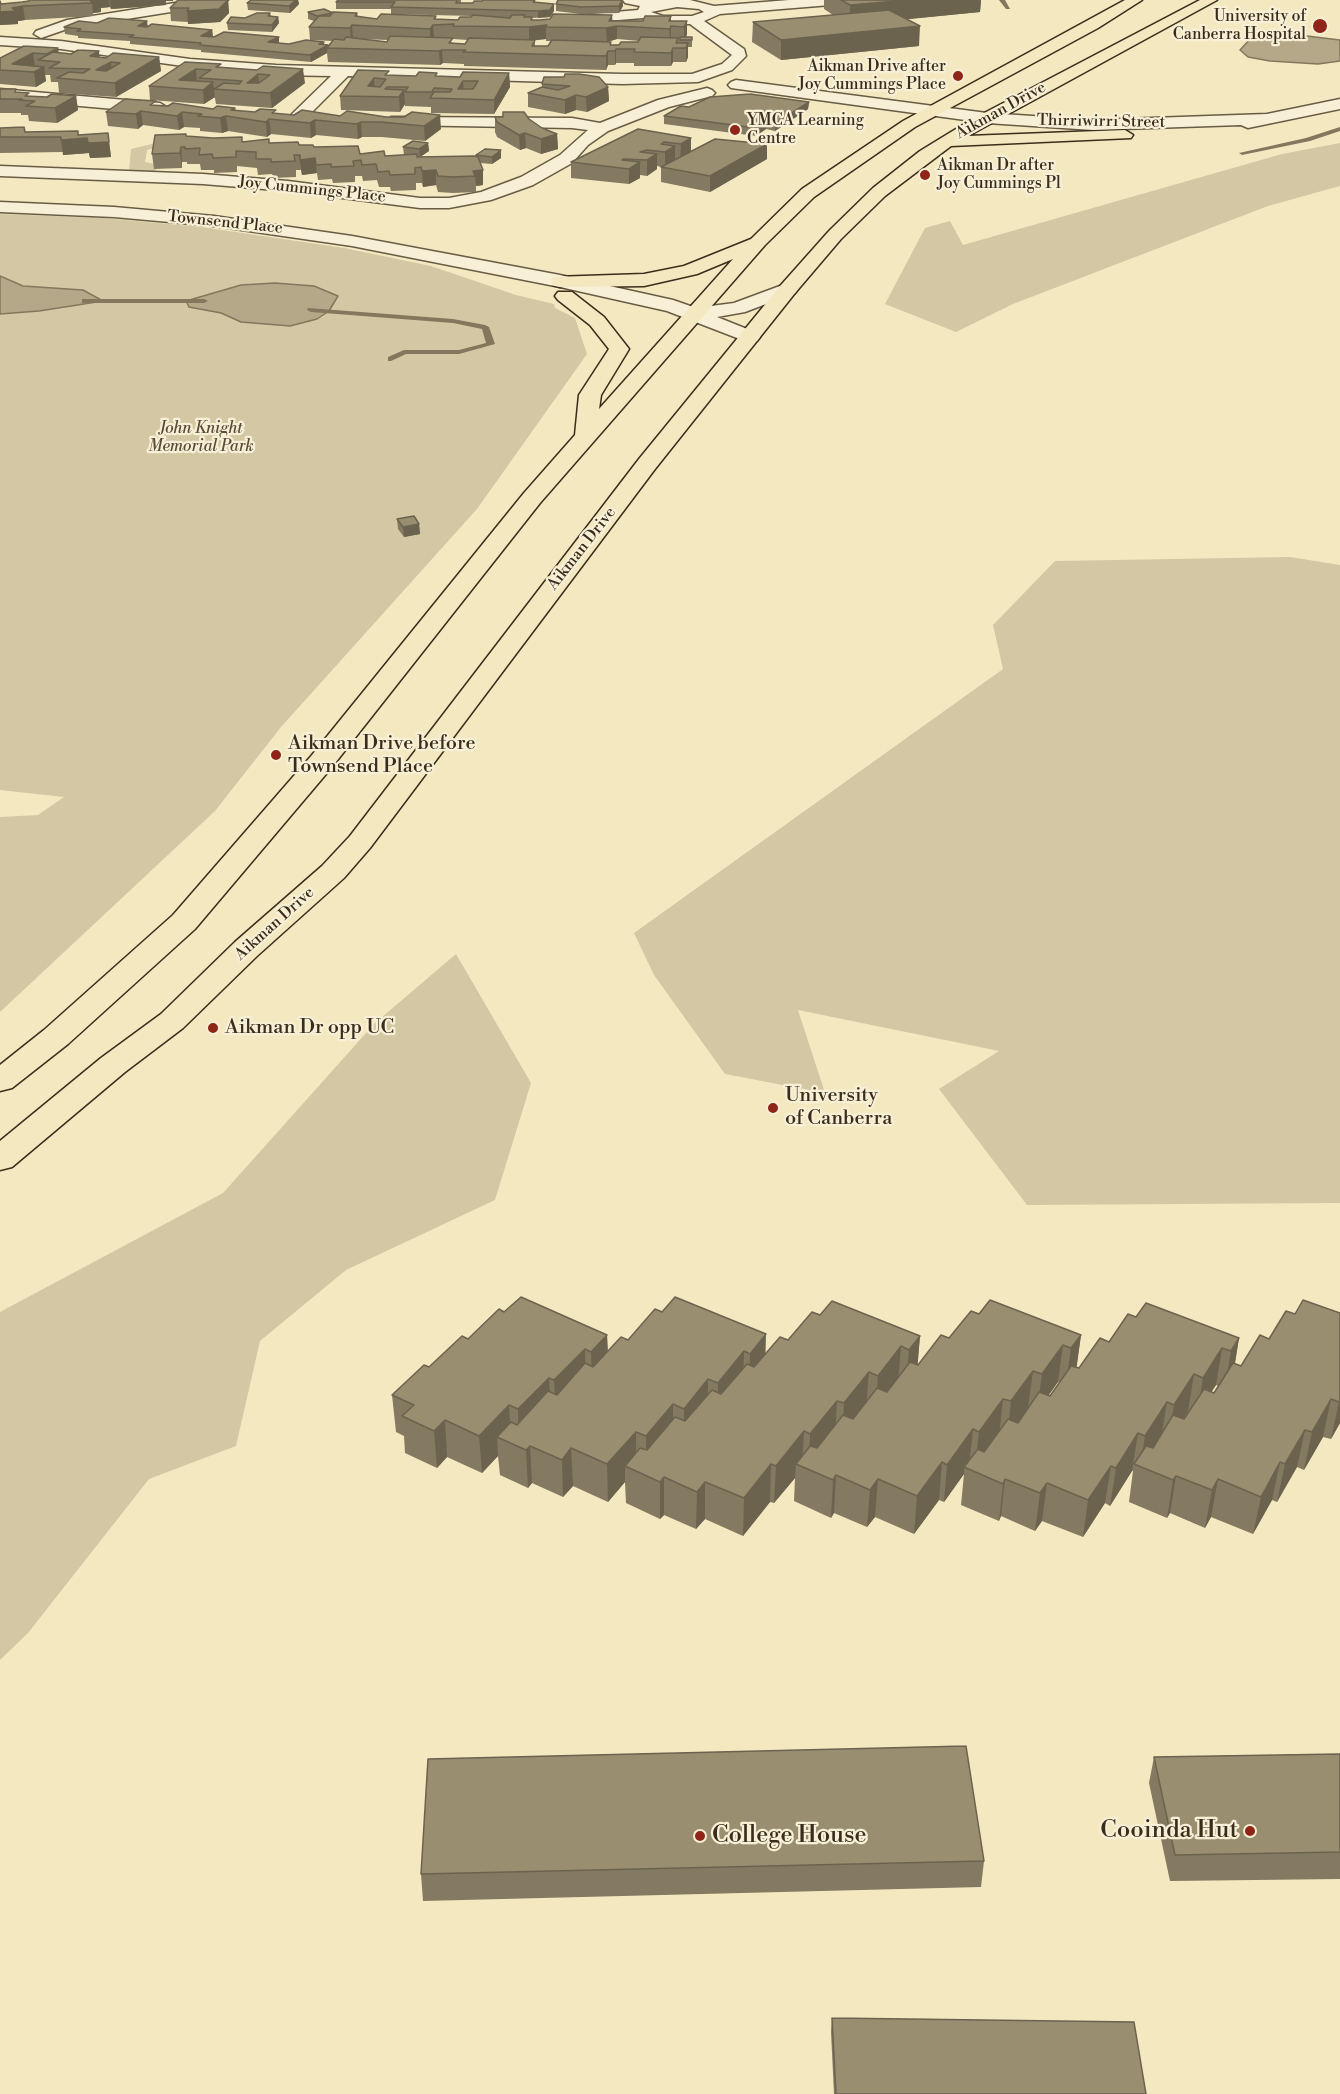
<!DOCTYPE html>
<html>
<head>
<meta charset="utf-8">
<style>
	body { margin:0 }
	canvas { display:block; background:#f3e8c0 }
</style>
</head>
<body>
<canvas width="1340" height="2094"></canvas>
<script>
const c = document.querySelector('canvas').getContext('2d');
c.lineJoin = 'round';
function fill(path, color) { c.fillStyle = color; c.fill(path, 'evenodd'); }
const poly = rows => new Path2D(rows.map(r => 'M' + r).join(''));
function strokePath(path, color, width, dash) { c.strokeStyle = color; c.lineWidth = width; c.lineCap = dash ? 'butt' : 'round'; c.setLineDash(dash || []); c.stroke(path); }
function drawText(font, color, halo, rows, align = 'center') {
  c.font = font + ' "Libre Bodoni",serif'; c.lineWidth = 4.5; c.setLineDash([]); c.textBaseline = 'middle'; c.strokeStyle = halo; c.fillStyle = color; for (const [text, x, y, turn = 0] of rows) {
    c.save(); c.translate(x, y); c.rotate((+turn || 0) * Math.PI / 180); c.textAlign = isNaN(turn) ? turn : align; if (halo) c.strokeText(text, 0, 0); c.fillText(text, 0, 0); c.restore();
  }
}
fill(poly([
	[164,141,173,143,147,150,145,162,155,164,156,172,129,171,131,149],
	[1340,143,1340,186,1268,206,1013,304,956,332,885,304,925,228,950,221,963,245,1282,154],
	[0,214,103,218,202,227,344,248,431,266,516,295,554,304,555,308,575,318,587,354,477,509,281,727,215,811,0,1012,0,817,38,815,64,797,0,790],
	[1290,557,1340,565,1340,1203,1027,1205,939,1089,999,1051,798,1010,825,1093,725,1074,654,975,634,933,1003,669,993,625,1055,561],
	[456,954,531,1083,495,1200,346,1270,260,1341,236,1446,149,1479,28,1633,0,1660,0,1312,223,1193,375,1023]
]), '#d4c8a4');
const water = poly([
	[1282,33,1340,40,1340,61,1318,64,1270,61,1248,57,1240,50,1252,37,1282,33],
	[0,276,23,286,83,290,103,301,39,311,0,314,0,276],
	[275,283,314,286,338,296,329,311,317,319,290,326,241,322,221,313,189,307,186,301,241,285,275,283]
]);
fill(water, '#b4a888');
strokePath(water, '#83775d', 1.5);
fill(poly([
	[999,0,1005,0,1010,9,1006,9,999,0],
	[1340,127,1340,131,1310,141,1242,155,1239,153,1306,138,1340,127],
	[82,299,204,299,208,301,204,303,82,303,82,299],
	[308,308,453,319,485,325,489,327,495,344,459,354,406,354,391,361,388,361,388,357,404,350,459,350,486,343,482,329,453,323,311,312,307,310,308,308]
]), '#83775d');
const minor = poly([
	[194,0,228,0,221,4,70,28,41,38,34,34,36,31,67,20,194,0],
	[623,0,690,0,714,6,789,0,850,0,843,4,720,14,704,21,744,49,746,56,732,70,698,82,622,84,348,76,304,120,298,122,292,120,290,117,292,114,331,76,276,75,190,67,61,49,0,45,0,37,61,41,190,59,276,65,622,74,692,74,722,64,732,55,690,24,662,24,643,18,568,24,561,20,568,16,638,10,640,6,625,3,623,0],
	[677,7,699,9,704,12,692,16,663,16,651,12,677,7],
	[736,80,987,113,1093,120,1267,114,1340,99,1340,109,1248,128,1241,125,1093,130,987,123,731,88,728,85,731,82,736,80],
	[707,88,712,90,715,93,712,96,669,107,608,131,588,145,572,163,533,185,491,200,449,208,420,208,288,191,203,184,0,176,0,166,203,174,288,181,420,198,449,198,481,192,521,177,560,155,588,130,572,128,397,125,391,123,389,120,391,117,572,118,600,123,658,100,707,88],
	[0,89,160,103,168,108,160,113,0,99,0,89],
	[0,202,114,207,214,216,352,236,560,275,673,300,696,308,734,303,788,283,795,285,798,289,795,293,745,312,717,317,757,333,760,337,757,341,750,343,667,311,560,287,352,246,214,226,114,217,0,212,0,202]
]);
const major = poly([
	[1125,0,1142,0,1098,28,915,127,814,197,765,245,540,503,332,767,195,929,68,1044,12,1088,0,1091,0,1065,44,1030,173,915,312,755,524,493,575,435,579,395,609,349,590,325,558,300,555,296,558,292,572,292,604,317,629,349,601,395,599,409,733,259,697,274,644,286,560,287,553,285,551,281,553,277,644,274,684,266,751,239,802,189,903,121,1125,0],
	[1200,0,1217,0,968,136,1125,130,1133,135,1131,138,951,146,885,196,841,239,795,293,655,469,370,848,344,878,257,956,183,1028,125,1072,12,1167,0,1170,0,1141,101,1058,161,1014,235,942,322,866,350,836,639,459,781,285,829,231,873,188,920,151,969,121,1200,0]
]);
strokePath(minor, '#685c45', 3);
strokePath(major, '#3a2d1c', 3);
fill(minor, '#f7f0d6');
fill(major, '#f3e8c0');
fill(poly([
	[28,0,173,0,173,1,166,1,166,5,111,9,110,7,101,8,101,12,93,13,94,16,25,20,18,21,18,24,0,25,0,1,1,4,22,2,28,1],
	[228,0,229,13,220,22,188,24,188,22,171,21,170,8],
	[251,0,298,0,299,4,290,13,248,10,247,3],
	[338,0,461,0,461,3,473,3,482,1,483,0,535,0,535,2,554,11,550,17,532,18,532,20,687,21,686,37,692,37,692,47,688,47,688,57,686,62,673,62,671,66,634,66,634,63,616,63,615,65,608,65,606,70,464,66,464,64,443,63,440,65,328,62,327,53,311,62,201,52,201,50,130,44,130,41,78,38,78,36,65,34,64,27,148,26,212,30,213,37,289,44,324,45,328,45,328,47,333,41,310,40,309,27,314,21,308,19,308,12,357,13,358,17,377,19,436,16,436,19,458,20,471,17,472,16,391,14,391,9,336,9,336,2],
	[445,38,453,38,453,39,468,40,465,44,453,43],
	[361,39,388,40,387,42],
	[546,39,546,41,551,41,548,46,535,46,535,40,534,40],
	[617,39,639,41,638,42,619,45,611,45,607,42],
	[558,0,623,0,623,6,619,13,581,14,556,11,556,4],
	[824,0,981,0,980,12,907,19,919,46,781,60,752,42,753,22,833,15,824,9],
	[270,13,271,16,278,17,279,23,272,32,228,30,227,23,245,18],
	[24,46,59,53,71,54,99,51,99,57,106,58,159,57,161,71,116,97,59,93,58,82,51,82,50,75,45,75,46,81,36,87,0,84,0,58],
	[185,62,221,67,257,70,305,83,272,108,216,104,214,93,215,97,204,104,150,100,149,86],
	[358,70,389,76,460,77,509,73,510,87,494,114,431,113,431,107,405,106,405,101,405,104,400,112,341,110,340,96],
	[542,84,608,87,609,101,587,112,576,110,565,114,528,107,528,93,542,88],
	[0,89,30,96,47,97,76,96,78,110,57,123,29,121,28,115,21,115,21,113,0,113],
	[809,102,808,109,775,131,766,129,756,136,664,124,664,116,689,107],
	[156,105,213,109,235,108,236,111,294,115,340,116,347,111,441,129,425,141,382,137,362,137,358,139,316,135,311,138,271,134,267,137,228,131,222,133,200,131,200,128,184,127,179,130,143,125,138,129,108,126,106,112],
	[495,117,529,119,542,128,557,134,558,149,541,154,526,148,520,150,497,137,495,132],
	[0,128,25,132,78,135,108,133,111,157,90,158,89,153,63,155,63,152,0,153],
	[638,129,691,138,691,151,767,159,710,192,661,182,661,167,657,166,657,169,647,176,640,175,640,178,629,184,571,178,571,162],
	[186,136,242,142,314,147,360,154,385,156,404,155,403,147,428,143,429,151,420,157,417,157,476,157,476,155,501,150,501,158,492,164,480,163,483,185,476,186,476,192,453,193,438,192,436,185,423,187,422,183,416,183,416,190,391,191,390,187,379,187,377,180,363,181,362,176,355,176,355,182,333,183,332,179,318,180,317,173,302,175,301,170,296,170,296,177,273,178,272,174,258,175,257,168,237,166,237,172,214,173,214,170,201,170,200,164,187,164,187,162,182,162,182,168,154,169,152,154],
	[397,519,419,524,420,534,404,537,398,529],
	[504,1312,607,1335,608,1351,628,1340,766,1354,788,1340,820,1315,920,1336,917,1365,979,1314,1081,1335,1076,1368,1079,1368,1136,1317,1239,1338,1235,1363,1241,1366,1295,1314,1340,1313,1340,1423,1331,1439,1323,1437,1304,1470,1297,1467,1277,1502,1272,1500,1253,1534,1211,1517,1205,1528,1170,1513,1167,1518,1129,1502,1133,1471,1132,1471,1110,1506,1105,1503,1083,1537,1042,1521,1035,1531,1001,1516,999,1521,961,1505,964,1474,944,1502,939,1500,914,1534,875,1517,867,1527,834,1513,831,1518,794,1501,795,1478,774,1503,770,1502,743,1536,705,1519,696,1529,664,1515,660,1519,626,1503,625,1482,608,1502,573,1486,563,1497,532,1483,528,1488,500,1475,498,1456,482,1473,447,1457,437,1468,405,1453,404,1436,396,1432,392,1395],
	[1058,1382,1060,1382,1050,1396,1049,1395],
	[1216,1385,1218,1386,1214,1393,1211,1392],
	[1340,1754,1340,1879,1170,1881,1149,1783,1154,1757],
	[984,1861,981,1887,423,1901,421,1874],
	[832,2018,1146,2094,834,2094,831,2032]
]), '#847a61');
fill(poly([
	[90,0,109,0,110,7,101,8,101,12,93,13,92,3],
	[110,0,173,0,173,1,166,1,166,5,111,9],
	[228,0,229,13,220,22,188,24,187,11],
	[296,0,298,0,299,4,290,13,289,6],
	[622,0,623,6,619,13,619,6],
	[909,0,981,0,980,12,850,25,850,5],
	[554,4,554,11,550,17,538,18,538,11],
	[23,6,25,20,18,21,18,24,0,25,0,12],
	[612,15,613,27,617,26,617,39,607,42,606,28],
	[671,16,671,40,670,42,669,21],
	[278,17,279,23,272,32,272,25],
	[532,17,533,27,547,25,546,27,546,39,529,41,529,27],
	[147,21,148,28,138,26],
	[687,21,687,35,684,40,684,27],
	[352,25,353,39,351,41,350,28],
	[433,25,434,38,430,42,430,29],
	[920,26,919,46,781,60,781,40],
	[212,30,213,37,201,36],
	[279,37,279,44,268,42],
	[324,42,324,47,328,45,327,53,311,62,310,55,319,44],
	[688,43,688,57,686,62,686,48],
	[58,48,60,62,48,61,47,54],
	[673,48,673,62,671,66,671,53],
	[616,49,616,63,615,65,615,51],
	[442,50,443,63,440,65,439,51],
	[99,51,100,65,90,56],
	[608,51,608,65,606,70,606,56],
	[33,53,35,67,12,64],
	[159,57,161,71,116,97,115,83],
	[111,62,112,76,96,70],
	[44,67,46,81,36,87,34,72],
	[196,69,197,83,179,80],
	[303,69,305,83,272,108,270,93],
	[509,73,510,87,494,114,494,100],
	[258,74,260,89,247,83],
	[374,78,375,93,368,86],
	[463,81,464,95,458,89],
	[213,82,215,97,204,104,203,90],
	[608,87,609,101,587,112,586,97],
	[404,90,405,104,400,112,399,97],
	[576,95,576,110,565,114,565,100],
	[76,96,78,110,57,123,55,108],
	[809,102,808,109,775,131,776,123],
	[141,111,143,125,138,129,136,114],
	[182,112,184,127,179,130,177,116],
	[440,115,441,129,425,141,424,126],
	[226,116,228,131,222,133,220,118],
	[269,119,271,134,267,137,266,122],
	[315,120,316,135,311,138,310,123],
	[361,122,362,137,358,139,357,124],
	[766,122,766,129,756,136,756,128],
	[525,133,526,148,520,150,519,135],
	[557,134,558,149,541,154,541,139],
	[87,138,109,142,111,157,90,158,89,153,63,155,61,140],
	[691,138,691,153,680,160,681,144],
	[428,143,429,151,420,157,419,149],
	[767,144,767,159,710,192,710,176],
	[675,146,675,161,665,168,665,152],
	[181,147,182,162,182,168,180,153],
	[501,150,501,158,492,164,492,157],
	[657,154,657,169,647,176,647,160],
	[315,158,317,173,302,175,300,160],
	[640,162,640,178,629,184,629,169],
	[436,170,436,185,423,187,422,171],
	[483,170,483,185,476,186,475,176,473,171],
	[419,524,420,534,404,537,403,527],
	[766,1334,765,1371,749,1391,750,1354],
	[607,1335,608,1372,592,1389,591,1352],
	[1081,1335,1076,1372,1066,1385,1071,1348],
	[920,1336,917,1373,906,1387,909,1350],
	[1239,1338,1233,1375,1225,1388,1231,1351],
	[1063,1345,1058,1382,1037,1411,1042,1374],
	[901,1346,898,1383,875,1413,878,1376],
	[1222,1348,1216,1385,1197,1415,1203,1378],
	[585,1349,586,1386,556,1417,554,1380],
	[744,1351,743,1388,717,1420,718,1383],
	[1033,1371,1028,1408,1007,1439,1011,1401],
	[869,1372,866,1409,842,1441,844,1403],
	[1194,1374,1188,1411,1168,1442,1174,1405],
	[549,1378,551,1415,519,1447,518,1409],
	[708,1379,708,1416,684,1446,684,1409],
	[1003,1399,999,1436,975,1469,979,1432],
	[1331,1399,1323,1437,1304,1470,1312,1432],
	[837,1401,835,1438,809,1470,810,1434],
	[1340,1401,1340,1423,1331,1439,1339,1402],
	[1167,1402,1161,1439,1140,1467,1145,1436],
	[673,1404,673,1441,646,1473,646,1436],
	[509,1405,511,1443,497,1437,498,1456,482,1473,479,1436],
	[445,1420,447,1457,437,1468,434,1431],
	[973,1429,969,1466,964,1467,964,1474,944,1502,947,1465],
	[1305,1430,1297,1467,1277,1502,1285,1464],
	[804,1431,802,1467,796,1464,795,1478,774,1503,776,1466],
	[636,1432,636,1469,625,1466,625,1482,608,1502,607,1464],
	[1138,1433,1132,1471,1110,1506,1116,1468],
	[530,1446,532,1483,528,1488,526,1450],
	[571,1448,573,1486,563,1497,562,1460],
	[942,1462,939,1500,914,1534,917,1496],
	[1280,1462,1272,1500,1253,1534,1261,1497],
	[771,1464,770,1502,743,1536,744,1498],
	[1111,1466,1105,1503,1083,1537,1088,1500],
	[836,1475,834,1513,831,1518,833,1480],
	[1176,1476,1170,1513,1167,1518,1173,1480],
	[664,1477,664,1515,660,1519,660,1482],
	[878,1479,875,1517,867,1527,870,1490],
	[1005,1479,1001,1516,999,1521,1003,1484],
	[1218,1479,1211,1517,1205,1528,1212,1490],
	[705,1482,705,1519,696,1529,697,1492],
	[1047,1483,1042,1521,1035,1531,1040,1493]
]), '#6c634f');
const building = poly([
	[29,0,90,0,92,3,23,6,12,8,16,11,0,12,0,1,1,4,22,2,29,1,29,0],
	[178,0,228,0,219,9,187,11,189,8,170,8,178,0],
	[251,0,296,0,289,6,247,3,251,0],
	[338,0,457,0,456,3,473,3,474,1,482,1,483,0,535,0,533,2,554,4,550,10,538,11,391,7,395,2,336,2,338,0],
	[558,0,622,0,619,6,581,7,556,4,558,0],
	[841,0,909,0,850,5,841,0],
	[324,9,333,13,317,16,308,12,324,9],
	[889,10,920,26,781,40,753,22,889,10],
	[333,12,357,13,355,16,377,19,381,14,436,16,434,19,458,20,460,17,471,17,473,15,510,18,512,15,525,15,524,17,532,17,531,20,540,20,550,19,553,14,612,15,609,21,643,21,645,16,671,16,669,21,687,21,684,27,671,26,670,29,617,26,606,28,546,27,547,25,529,27,453,26,454,24,433,25,430,29,352,25,350,28,309,27,319,16,330,16,333,12],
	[257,13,270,13,268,16,278,17,272,25,227,23,231,17,245,18,257,13],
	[109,18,147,21,138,26,147,27,152,24,212,30,201,36,214,37,224,32,279,37,268,42,289,44,306,40,324,42,319,44,328,45,310,55,200,45,201,43,129,37,134,35,77,31,81,29,64,27,79,21,97,23,109,18],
	[390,36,453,38,449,43,465,44,469,38,535,40,532,46,548,46,552,40,611,42,610,45,619,45,621,42,638,42,641,37,678,38,676,43,688,43,686,48,673,48,671,53,634,52,635,49,616,49,615,51,608,51,606,56,463,52,466,50,442,50,439,51,327,48,334,39,344,40,346,37,387,42,390,36],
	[680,37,692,37,692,40,680,40,680,37],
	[24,46,58,48,47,54,33,53,12,64,44,67,34,72,0,70,0,58,24,46],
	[78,50,99,51,90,56,106,58,113,53,159,57,115,83,57,78,69,72,83,73,90,69,49,68,60,62,38,60,53,52,71,54,78,50],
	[111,62,120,63,106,71,96,70,111,62],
	[185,62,221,64,216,67,257,70,263,66,303,69,270,93,214,89,224,83,239,84,242,81,199,78,211,70,196,69,179,80,213,82,203,90,149,86,185,62],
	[258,74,270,75,259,83,247,83,258,74],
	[358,70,389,71,385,75,416,76,419,72,437,73,435,76,460,77,463,72,509,73,494,100,430,98,434,92,450,92,452,89,434,88,432,92,405,92,408,87,387,87,385,89,404,90,399,97,340,96,358,70],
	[374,78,386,79,380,87,368,86,374,78],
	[463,81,478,81,473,89,458,89,463,81],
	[565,74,579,74,599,77,608,87,586,97,576,95,565,100,528,93,542,87,558,90,570,86,542,84,544,77,564,77,565,74],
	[0,89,16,89,15,92,29,93,25,96,47,97,52,94,76,96,55,108,26,106,35,101,19,100,22,99,0,99,0,89],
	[750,94,809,102,776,123,766,122,756,128,664,116,681,106,689,107,710,97,750,94],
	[125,99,156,101,150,105,168,106,173,103,213,109,217,106,235,108,231,110,255,112,260,109,276,110,272,113,294,115,302,110,340,116,347,111,386,117,404,117,412,112,440,115,424,126,381,122,361,122,357,124,315,120,310,123,269,119,266,122,226,116,220,118,198,116,202,114,182,112,177,116,141,111,136,114,106,112,125,99],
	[503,112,524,112,529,119,542,128,557,134,541,139,525,133,519,135,497,122,495,117,503,117,503,112],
	[24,127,25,132,78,131,78,135,108,133,109,142,88,143,87,138,61,140,61,137,0,137,0,128,24,127],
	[638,129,691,138,681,144,664,142,661,144,675,146,665,152,647,150,640,152,657,154,647,160,623,159,622,160,640,162,629,169,571,162,638,129],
	[186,134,186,136,213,138,242,137,242,142,269,139,269,143,298,142,299,145,313,145,314,147,358,146,360,154,384,151,385,156,417,154,417,157,474,156,478,157,483,170,473,171,475,176,453,177,438,176,436,170,422,171,421,167,415,168,415,174,390,175,389,171,378,172,376,164,362,165,361,160,353,161,354,166,331,167,331,164,316,165,315,158,300,160,300,155,294,155,295,161,271,162,271,159,256,159,256,152,236,151,236,157,213,158,212,154,199,155,200,148,185,149,185,147,181,147,180,153,152,154,155,135,186,134],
	[715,139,767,144,710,176,661,167,715,139],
	[413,141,428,143,419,149,403,147,413,141],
	[485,149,501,150,492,157,476,155,485,149],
	[414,516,419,524,403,527,397,519,414,516],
	[521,1297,607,1335,591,1352,585,1349,554,1380,549,1378,518,1409,509,1405,479,1436,445,1420,434,1431,402,1416,414,1405,392,1395,424,1365,429,1367,462,1336,468,1339,499,1309,504,1312,521,1297],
	[675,1297,766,1334,750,1354,744,1351,718,1383,708,1379,684,1409,673,1404,646,1436,636,1432,607,1464,571,1448,562,1460,530,1446,526,1450,497,1437,511,1422,517,1425,548,1391,557,1395,585,1363,593,1367,621,1337,628,1340,655,1309,662,1312,675,1297],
	[990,1300,1081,1335,1071,1348,1063,1345,1042,1374,1033,1371,1011,1401,1003,1399,979,1432,973,1429,947,1465,942,1462,917,1496,878,1479,870,1490,836,1475,833,1480,796,1464,810,1446,817,1448,843,1415,853,1419,877,1388,887,1392,910,1362,918,1365,941,1335,949,1338,971,1311,979,1314,990,1300],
	[1303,1300,1340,1313,1340,1401,1339,1402,1331,1399,1312,1432,1305,1430,1285,1464,1280,1462,1261,1497,1218,1479,1212,1490,1176,1476,1173,1480,1134,1464,1146,1446,1153,1448,1173,1415,1184,1419,1204,1389,1214,1393,1233,1363,1241,1366,1260,1335,1269,1339,1286,1311,1295,1314,1303,1300],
	[832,1301,920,1336,909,1350,901,1346,878,1376,869,1372,844,1403,837,1401,810,1434,804,1431,776,1466,771,1464,744,1498,705,1482,697,1492,664,1477,660,1482,625,1466,640,1448,647,1450,675,1417,685,1421,712,1390,721,1394,747,1364,754,1367,780,1337,788,1340,812,1312,820,1315,832,1301],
	[1146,1303,1239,1338,1231,1351,1222,1348,1203,1378,1194,1374,1174,1405,1167,1402,1145,1436,1138,1433,1116,1468,1111,1466,1088,1500,1047,1483,1040,1493,1005,1479,1003,1484,964,1467,978,1449,984,1452,1008,1419,1018,1423,1039,1392,1050,1396,1071,1366,1079,1368,1100,1338,1109,1342,1128,1314,1136,1317,1146,1303],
	[966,1746,984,1861,421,1874,428,1759,966,1746],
	[1340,1754,1340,1852,1175,1855,1154,1757,1340,1754],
	[832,2018,1134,2022,1146,2094,836,2094,832,2018]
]);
fill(building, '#9a8e71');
strokePath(building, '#6c634f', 1.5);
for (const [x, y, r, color] of [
	[1320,26,8,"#8f2418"],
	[958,76,6,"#8f2418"],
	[735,130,6,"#8f2418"],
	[925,175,6,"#8f2418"],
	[276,755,6,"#8f2418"],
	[213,1028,6,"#8f2418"],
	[773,1108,6,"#8f2418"],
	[1250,1831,6,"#8f2418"],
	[700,1836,6,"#8f2418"]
]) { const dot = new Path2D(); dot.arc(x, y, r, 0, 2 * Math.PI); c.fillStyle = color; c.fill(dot); strokePath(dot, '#f7f0d6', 2); }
drawText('16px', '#3a2d1c', '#f7f0d6', [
	["University of",1306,17],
	["Canberra Hospital",1306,35],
	["Aikman Drive after",946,67],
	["Joy Cummings Place",946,85],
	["YMCA Learning",747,121,"left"],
	["Centre",747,139,"left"],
	["Aikman Dr after",937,166,"left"],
	["Joy Cummings Pl",937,184,"left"]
], 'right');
drawText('16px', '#3a2d1c', '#f7f0d6', [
	["Aikman Drive",1001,111,-29],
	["Thirriwirri Street",1101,122,1],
	["Joy Cummings Place",312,190,6],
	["Townsend Place",225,223,6],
	["Aikman Drive",582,549,-52],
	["Aikman Drive",275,924,-42]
]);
drawText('italic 16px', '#594c37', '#f7f0d6', [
	["John Knight",201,429],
	["Memorial Park",201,447]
]);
drawText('20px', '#3a2d1c', '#f7f0d6', [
	["Aikman Drive before",288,744],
	["Townsend Place",288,767],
	["Aikman Dr opp UC",225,1028],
	["University",785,1096],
	["of Canberra",785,1119]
], 'left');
drawText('24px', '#3a2d1c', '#f7f0d6', [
	["Cooinda Hut",1238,1831],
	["College House",712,1836,"left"]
], 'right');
</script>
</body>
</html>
